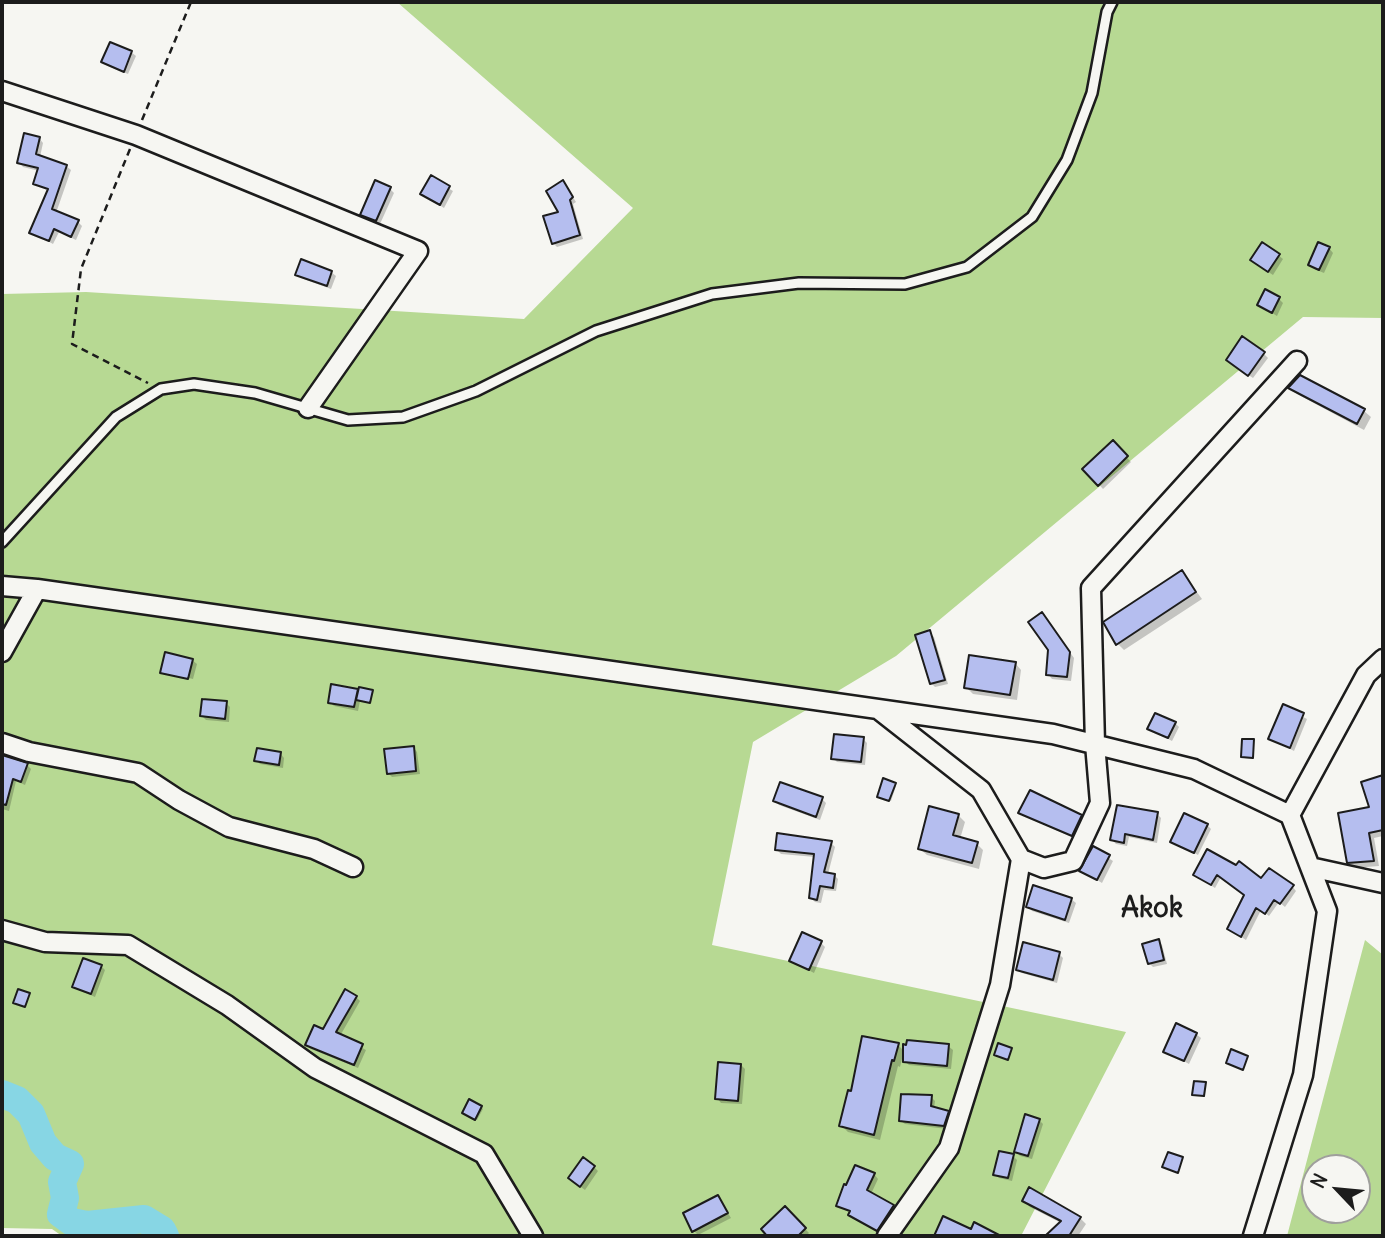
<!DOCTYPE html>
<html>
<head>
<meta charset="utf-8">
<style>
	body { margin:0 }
	#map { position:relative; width:1385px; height:1238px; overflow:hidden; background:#f6f6f2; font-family:Delius,sans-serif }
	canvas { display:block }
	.frame { position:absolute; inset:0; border:4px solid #1c1c1c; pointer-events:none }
	.north { position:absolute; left:1301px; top:1154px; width:70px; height:70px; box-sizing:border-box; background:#f6f6f2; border:2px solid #9f9f9c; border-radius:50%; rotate:296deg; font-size:19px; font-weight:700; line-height:28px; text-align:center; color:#1c1c1c }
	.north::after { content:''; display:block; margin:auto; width:24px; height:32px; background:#1c1c1c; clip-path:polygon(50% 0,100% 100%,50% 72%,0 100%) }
</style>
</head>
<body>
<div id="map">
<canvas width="1385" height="1238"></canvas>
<div class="frame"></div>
<div class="north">N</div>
</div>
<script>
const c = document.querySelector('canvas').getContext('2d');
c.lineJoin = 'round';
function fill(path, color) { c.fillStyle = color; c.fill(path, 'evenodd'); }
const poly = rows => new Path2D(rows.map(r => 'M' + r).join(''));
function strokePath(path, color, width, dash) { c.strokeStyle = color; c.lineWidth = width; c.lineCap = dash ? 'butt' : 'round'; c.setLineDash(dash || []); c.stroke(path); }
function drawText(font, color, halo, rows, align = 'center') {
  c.font = font + ' Delius,sans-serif'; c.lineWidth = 5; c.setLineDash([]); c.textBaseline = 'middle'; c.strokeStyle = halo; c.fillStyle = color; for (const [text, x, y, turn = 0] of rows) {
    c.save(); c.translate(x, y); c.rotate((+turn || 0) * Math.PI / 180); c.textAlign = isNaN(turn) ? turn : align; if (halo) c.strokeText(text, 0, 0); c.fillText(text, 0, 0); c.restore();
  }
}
fill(poly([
	[397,2,1383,2,1383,318,1303,317,896,656,753,742,712,945,1126,1032,1021,1236,62,1236,52,1229,2,1228,2,294,86,292,524,319,633,208],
	[1365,940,1383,955,1383,1236,1287,1236],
	[1315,1168,1357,1168,1357,1210,1315,1210]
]), '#b7d993');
fill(poly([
	[131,52,136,56,128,74,108,66,103,62],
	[39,138,43,143,40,157,66,166,71,170,56,213,78,222,82,226,76,240,59,232,53,244,31,232,49,191,35,184,39,171,23,167,19,162],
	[431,178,453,191,444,208,422,194],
	[563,182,576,202,573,204,583,239,557,247,553,243,561,213],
	[390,189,394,193,380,224,366,218,362,214],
	[1329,248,1333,253,1324,273,1314,269,1310,264],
	[1278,255,1283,259,1273,275,1256,264],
	[331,272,336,276,331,289,301,278,297,274],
	[1279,299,1283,303,1277,316,1259,305],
	[1264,354,1268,358,1253,378,1232,364],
	[1290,388,1364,411,1371,417,1364,430,1297,394],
	[1113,443,1131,462,1103,489,1085,469],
	[1182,572,1202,599,1124,650,1118,644],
	[1046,618,1074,658,1071,681,1052,679,1048,674,1050,650],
	[929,632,934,637,948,684,935,687,931,683],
	[192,660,197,664,193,679,164,672,164,674,162,672],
	[1015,663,1021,670,1017,700,973,694,966,687],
	[357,691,360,694,372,692,371,703,360,701,358,711,334,706,330,702],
	[226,703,230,707,229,722,206,720,202,716],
	[1284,707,1307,719,1294,751,1270,738],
	[1175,723,1179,727,1172,741,1149,729],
	[863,739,867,743,865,765,837,762,833,758],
	[1254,741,1254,759,1244,758,1243,757],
	[413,747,417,752,420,774,392,777,388,773],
	[280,753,284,758,283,768,260,764,256,760],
	[4,757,27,765,31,769,25,785,16,781,9,811,2,809],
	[1383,777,1383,836,1374,838,1379,866,1354,868,1349,863,1371,808,1364,783],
	[895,784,896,786,891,801,881,798],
	[822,799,826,803,820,820,779,805,775,801],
	[1021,812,1081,817,1085,821,1076,839,1025,816],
	[1157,814,1161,818,1157,843,1129,837,1127,846,1116,844,1112,840],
	[958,815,965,822,960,839,977,844,983,850,979,869,927,855,920,849],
	[1207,825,1211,829,1198,855,1172,841],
	[831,843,835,847,828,874,834,875,838,879,836,891,824,890,821,903,815,902,811,898,815,857,781,854,777,850],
	[1093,848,1113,861,1102,883,1081,870],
	[1208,851,1262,880,1292,886,1296,891,1285,907,1279,902,1269,916,1261,910,1246,940,1229,929,1246,895,1221,877,1215,888,1195,875],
	[1071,899,1076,903,1069,923,1032,911,1028,907],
	[1158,941,1162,945,1167,964,1153,967,1149,963],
	[821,943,825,947,814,973,791,961],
	[1059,954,1063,958,1057,983,1022,973,1018,969],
	[101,966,105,970,95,997,79,990,75,986],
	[356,997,360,1001,340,1036,366,1050,358,1068,311,1049,307,1045,323,1032],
	[1196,1034,1201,1038,1189,1064,1165,1051],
	[898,1045,905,1052,948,1046,953,1050,951,1069,909,1065,902,1059,900,1067,898,1066,880,1140,848,1132,841,1125,853,1093],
	[741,1065,745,1069,742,1104,721,1103,717,1098],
	[931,1097,935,1101,934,1109,948,1112,951,1116,947,1129,905,1124,901,1121],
	[481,1107,483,1109,477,1120,465,1114],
	[1039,1120,1043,1124,1032,1159,1020,1156,1016,1151],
	[1013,1156,1017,1160,1012,1181,999,1178,995,1174],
	[594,1167,598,1171,585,1190,574,1182],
	[874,1174,878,1179,871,1194,896,1210,882,1234,854,1219,851,1213,838,1206],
	[718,1197,731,1218,698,1235,694,1231],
	[1024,1201,1080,1218,1086,1224,1078,1236,1047,1236,1061,1223,1030,1207],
	[785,1208,809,1233,806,1236,770,1236,763,1229]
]), '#0003');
strokePath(poly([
	[2,1094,17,1100,31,1114,43,1143,55,1157,70,1164,62,1182,65,1198,61,1214,72,1222,87,1225,144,1219,162,1230,165,1236]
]), '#87d6e4', 28);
const building = poly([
	[110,42,132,51,124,72,101,62,110,42],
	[24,133,40,137,36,154,67,165,52,209,79,220,71,237,54,229,49,241,29,233,48,189,33,184,38,168,17,163,24,133],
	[431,175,450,186,440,205,420,194,431,175],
	[375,180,391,187,376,221,360,215,375,180],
	[563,180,573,197,570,200,580,235,552,244,543,216,558,212,546,191,563,180],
	[1262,242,1280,254,1268,272,1250,260,1262,242],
	[1318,242,1330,247,1319,270,1308,265,1318,242],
	[301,259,332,271,327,286,295,275,301,259],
	[1265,289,1280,297,1272,313,1257,305,1265,289],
	[1242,336,1265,352,1248,376,1226,360,1242,336],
	[1300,375,1365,409,1357,424,1288,388,1300,375],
	[1113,440,1128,456,1098,486,1082,469,1113,440],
	[1182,570,1196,592,1116,645,1103,622,1182,570],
	[1042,612,1070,652,1067,677,1046,675,1048,650,1028,622,1042,612],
	[930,630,945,680,930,684,915,635,930,630],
	[165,652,193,659,188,679,160,673,165,652],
	[969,655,1016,662,1010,695,964,688,969,655],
	[331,684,358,689,354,707,328,703,331,684],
	[359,687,373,690,370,703,356,700,359,687],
	[202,699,227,701,225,719,200,716,202,699],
	[1283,704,1304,713,1290,748,1268,739,1283,704],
	[1155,713,1176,722,1168,738,1147,729,1155,713],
	[834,734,864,737,861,762,831,759,834,734],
	[1242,739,1254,739,1253,758,1241,757,1242,739],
	[414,746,416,771,387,774,384,749,414,746],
	[257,748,281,752,279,765,254,761,257,748],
	[2,755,28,763,21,782,13,779,6,805,2,804,2,755],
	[1383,775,1383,830,1369,833,1374,861,1347,863,1338,813,1369,807,1361,782,1383,775],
	[883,778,896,783,889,801,877,797,883,778],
	[780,782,823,797,816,817,773,801,780,782],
	[1030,790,1082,815,1072,836,1018,813,1030,790],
	[1117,805,1158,812,1153,840,1125,834,1124,843,1110,840,1117,805],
	[929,806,959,814,953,835,978,842,972,863,918,849,929,806],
	[1184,813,1208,824,1194,853,1170,842,1184,813],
	[777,833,832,841,824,872,835,874,833,888,820,886,817,900,809,898,814,854,775,850,777,833],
	[1093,846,1110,855,1097,880,1079,871,1093,846],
	[1207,849,1236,865,1239,861,1261,878,1269,868,1294,885,1280,904,1274,900,1265,914,1256,908,1241,937,1227,929,1244,895,1217,875,1211,885,1193,875,1207,849],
	[1033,885,1072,898,1065,920,1026,907,1033,885],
	[802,932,822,941,809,970,789,961,802,932],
	[1159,939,1164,960,1148,964,1142,944,1159,939],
	[1023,942,1060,952,1053,980,1016,970,1023,942],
	[83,958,102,965,91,994,72,987,83,958],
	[18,989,30,993,25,1007,13,1003,18,989],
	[345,989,357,996,336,1032,363,1044,354,1065,305,1045,314,1025,323,1029,345,989],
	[1176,1023,1197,1033,1184,1061,1163,1052,1176,1023],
	[862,1036,899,1043,894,1061,892,1060,874,1135,839,1126,848,1090,851,1091,862,1036],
	[907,1040,949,1044,947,1066,903,1062,903,1044,906,1045,907,1040],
	[998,1043,1012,1048,1008,1060,994,1055,998,1043],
	[1231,1049,1248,1056,1243,1070,1226,1063,1231,1049],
	[718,1062,741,1064,738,1101,715,1099,718,1062],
	[1194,1081,1206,1082,1204,1096,1192,1095,1194,1081],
	[901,1094,932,1095,931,1106,949,1111,944,1126,899,1121,901,1094],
	[469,1099,482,1106,475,1120,462,1113,469,1099],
	[1025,1114,1040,1119,1028,1156,1014,1152,1025,1114],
	[999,1151,1014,1154,1008,1178,993,1175,999,1151],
	[1168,1152,1183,1157,1178,1173,1162,1167,1168,1152],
	[583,1157,595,1166,580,1187,568,1178,583,1157],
	[855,1165,875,1173,867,1190,894,1205,877,1231,848,1215,850,1211,836,1206,844,1184,846,1185,855,1165],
	[1029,1187,1081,1217,1069,1236,1045,1236,1061,1221,1022,1201,1029,1187],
	[718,1195,728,1213,692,1232,683,1213,718,1195],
	[785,1206,806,1228,798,1236,767,1236,761,1229,785,1206],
	[943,1216,971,1229,974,1222,1001,1236,934,1236,943,1216]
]);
fill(building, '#b5beef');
strokePath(building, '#1c1c1c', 2);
const lane = poly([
	[2,542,116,417,161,389,194,384,255,393,348,420,403,417,476,391,596,331,712,294,799,283,905,284,967,267,1032,217,1067,160,1092,93,1107,12,1112,2]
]);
const street = poly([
	[2,91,136,135,418,251,308,408],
	[2,586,37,589,1053,734,1194,769,1290,815,1327,911,1303,1075,1253,1236],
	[2,652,37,589],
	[879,710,981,790,1021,859,1000,985,949,1148,887,1236],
	[2,743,29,752,138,773,179,800,229,827,314,849,353,867],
	[1290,815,1366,675,1383,659],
	[1021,859,1044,868,1073,861,1100,803,1095,744,1091,588,1297,361],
	[1310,867,1383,883],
	[2,930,45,942,128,945,227,1005,315,1068,484,1154,533,1236]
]);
strokePath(lane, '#1c1c1c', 14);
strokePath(street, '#1c1c1c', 23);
strokePath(poly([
	[142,120,191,2],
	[130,149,81,269,72,344,148,383]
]), '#1c1c1c', 2.5, [7, 5]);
strokePath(lane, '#f6f6f2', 9);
strokePath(street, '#f6f6f2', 18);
drawText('bold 28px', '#1c1c1c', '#f6f6f2', [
	["Akok",1152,909]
]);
</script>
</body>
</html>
